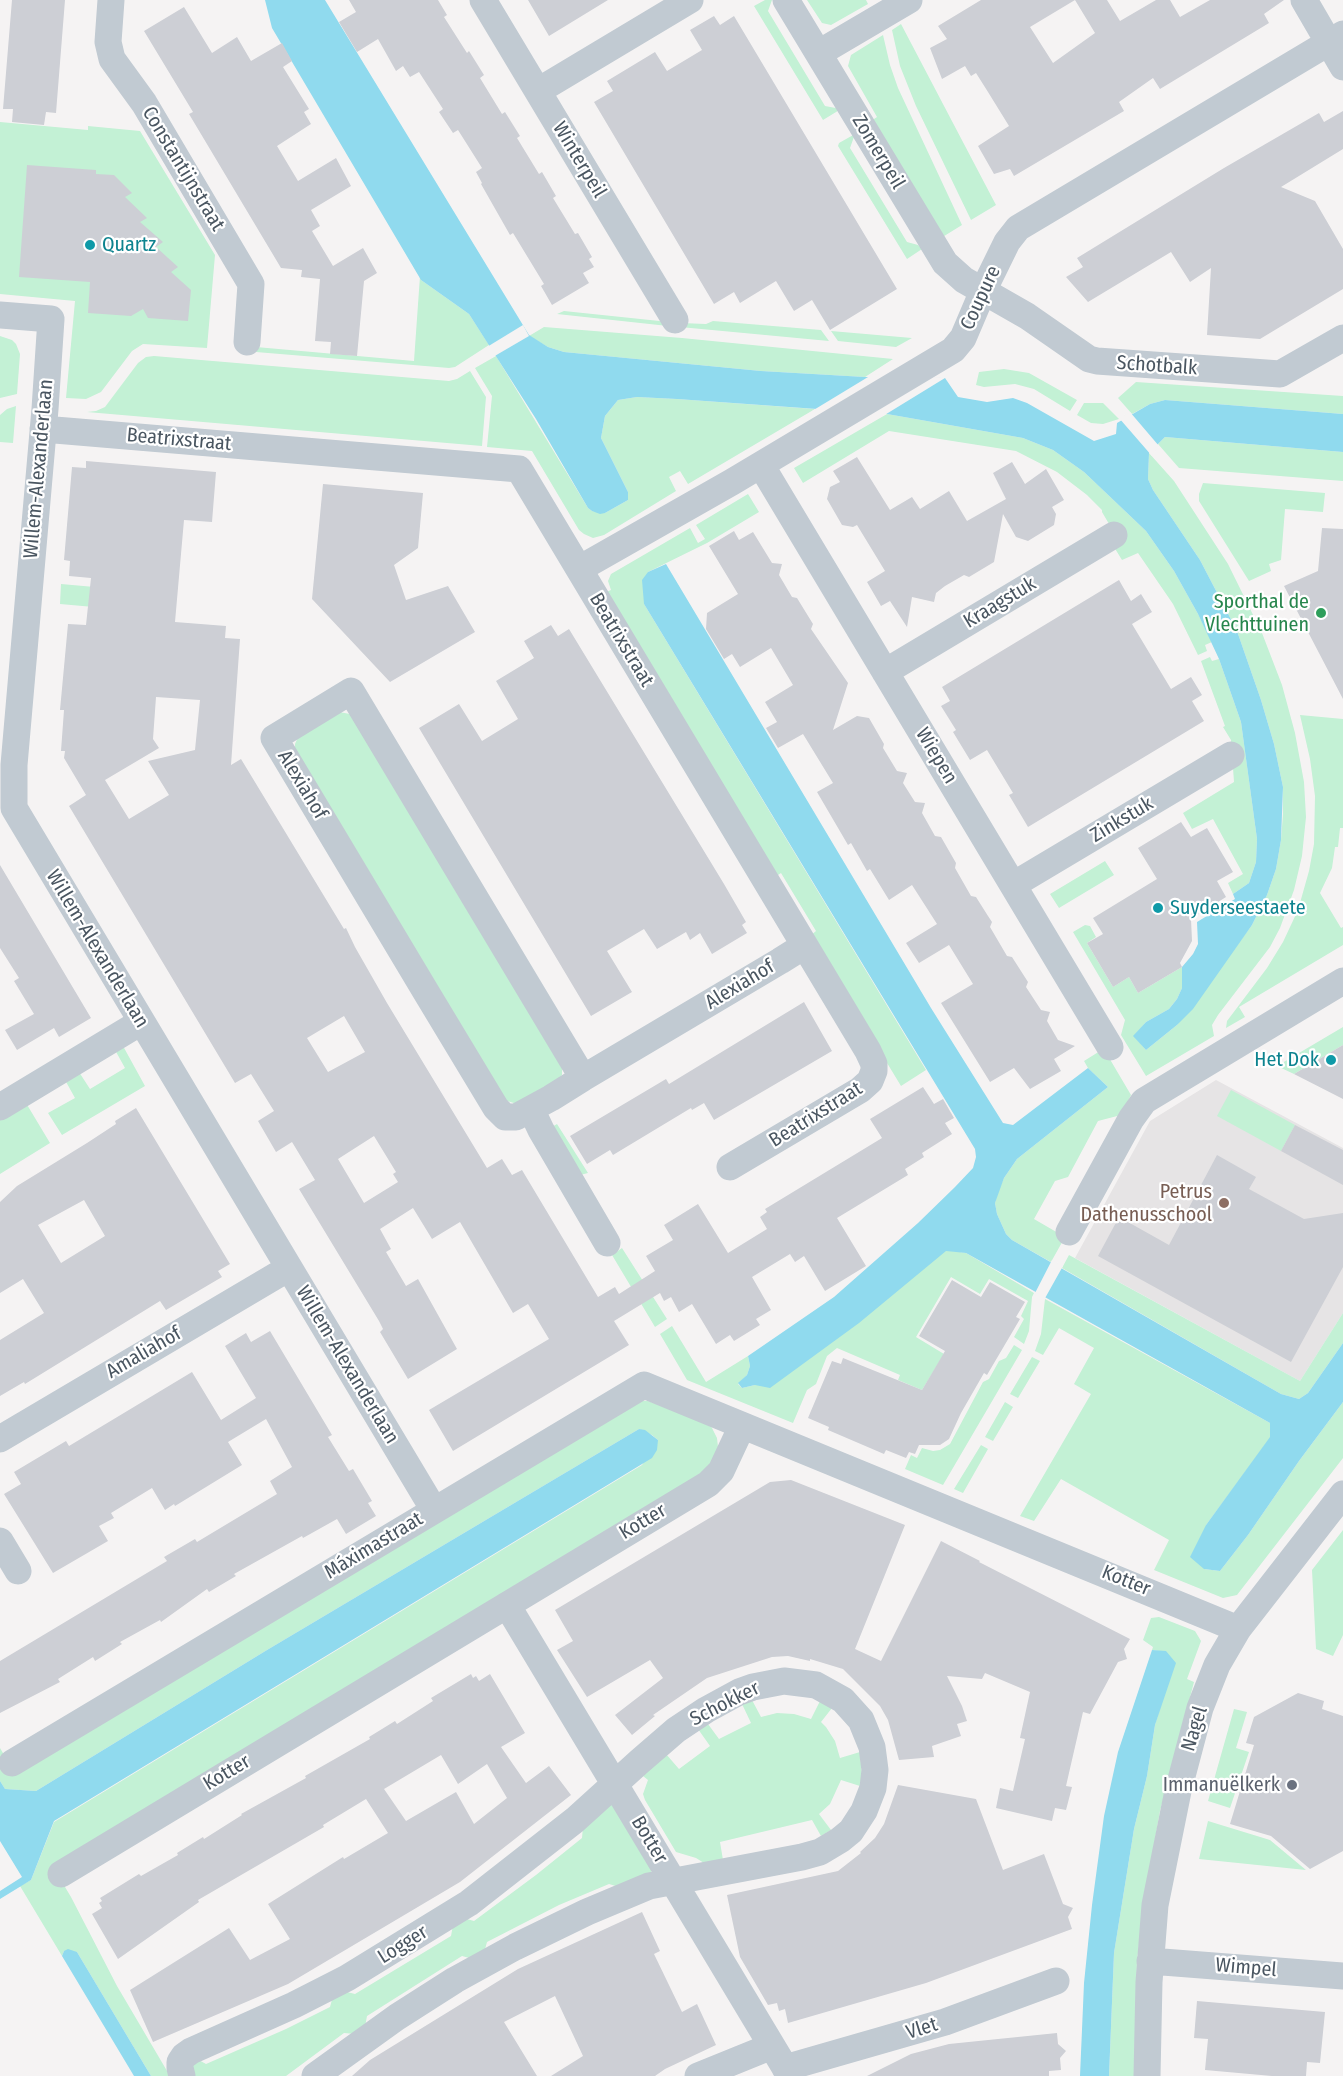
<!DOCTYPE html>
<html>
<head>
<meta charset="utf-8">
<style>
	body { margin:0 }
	canvas { display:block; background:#f5f3f3 }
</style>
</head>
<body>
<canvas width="1343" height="2076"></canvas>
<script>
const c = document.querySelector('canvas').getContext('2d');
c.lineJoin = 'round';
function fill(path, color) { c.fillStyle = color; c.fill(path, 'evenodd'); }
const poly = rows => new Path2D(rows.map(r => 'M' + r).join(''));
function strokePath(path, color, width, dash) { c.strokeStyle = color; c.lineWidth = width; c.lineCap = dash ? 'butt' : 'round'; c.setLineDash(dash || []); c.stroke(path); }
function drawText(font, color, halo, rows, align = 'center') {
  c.font = font + ' "Fira Sans Condensed",sans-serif'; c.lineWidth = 4.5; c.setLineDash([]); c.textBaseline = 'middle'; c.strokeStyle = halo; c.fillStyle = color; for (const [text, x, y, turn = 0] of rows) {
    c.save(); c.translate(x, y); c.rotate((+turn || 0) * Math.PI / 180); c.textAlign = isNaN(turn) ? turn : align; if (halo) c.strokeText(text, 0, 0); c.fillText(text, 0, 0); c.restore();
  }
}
fill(poly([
	[1216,1080,1343,1148,1343,1313,1300,1381,1075,1258,1150,1121]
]), '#e6e4e5');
fill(poly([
	[765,0,772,0,768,11,825,106,841,109,823,120,754,6],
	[807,0,866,0,868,4,831,25,822,23],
	[901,24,996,205,971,220,916,106,900,66,892,30],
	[883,35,890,65,898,88,962,225,941,238,871,121,877,117,848,66,851,55],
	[0,122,88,130,88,126,140,131,215,255,207,348,143,344,132,351,101,392,86,399,66,398,75,301,0,294],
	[855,134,850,148,907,242,918,245,922,249,907,259,838,146,839,143],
	[420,276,421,280,469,314,489,345,455,367,449,368,256,352,256,347,414,361],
	[564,311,669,322,668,326,557,314],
	[713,321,821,330,829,341,680,327,681,323,706,324],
	[544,327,682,338,893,359,865,377,761,371,564,352,548,347,529,336],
	[831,331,912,338,896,347,838,341],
	[0,336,12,340,16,344,20,354,17,394,0,398],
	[154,356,449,381,457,379,470,371,486,397,482,446,87,412,96,411,105,407,138,363,146,357],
	[496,356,588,508,592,511,605,513,628,500,628,492,601,438,605,416,618,400,637,397,677,399,815,409,688,484,680,471,669,477,676,491,604,535,593,538,584,534,579,530,532,451,487,447,492,396,475,368],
	[1004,369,1029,373,1077,400,1070,411,1034,389,1015,384,984,387,976,385,979,372],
	[1136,382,1343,396,1343,414,1165,400,1150,404,1132,414,1118,398],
	[1084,403,1103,403,1119,419,1103,424,1091,423,1077,415],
	[16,406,13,443,0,442,0,415,7,409],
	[887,414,1023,438,1053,450,1084,472,1146,531,1174,571,1198,614,1212,642,1205,645,1207,651,1198,655,1173,604,1138,553,1122,560,1114,547,1119,541,1102,512,1102,510,1087,495,1057,472,1016,451,889,431,803,483,794,468],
	[1165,437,1343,452,1343,481,1179,468,1158,444],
	[1149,453,1174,481,1228,564,1262,633,1282,685,1295,733,1304,782,1306,817,1302,856,1294,890,1280,928,1270,947,1218,1015,1212,1025,1214,1036,1146,1076,1121,1035,1125,1020,1073,932,1085,925,1090,926,1096,937,1087,943,1113,987,1129,977,1138,993,1182,967,1182,988,1177,999,1169,1009,1146,1022,1134,1036,1146,1050,1177,1025,1252,925,1267,895,1276,869,1281,840,1283,814,1283,787,1274,744,1261,700,1237,631,1200,560,1153,490,1148,479],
	[1203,483,1325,493,1323,512,1285,509,1281,560,1269,564,1271,571,1249,581,1199,501,1199,494],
	[748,494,759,512,707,543,648,572,644,604,926,1070,901,1086,810,936,816,931,781,873,775,877,604,593,611,590,608,581,611,574,690,528,698,543,705,539,696,525],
	[61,584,173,594,172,614,60,604],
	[1210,657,1212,661,1219,659,1241,722,1257,839,1256,862,1249,883,1233,894,1228,883,1243,874,1213,819,1192,829,1183,813,1234,782,1231,740,1223,727,1225,726,1201,661],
	[339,712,350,714,562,1067,562,1075,555,1083,517,1104,504,1100,295,750,295,744,299,735],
	[1300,715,1343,719,1343,828,1340,828,1338,847,1335,847,1332,868,1320,893,1341,928,1343,927,1343,945,1239,1007,1245,1017,1226,1028,1227,1021,1267,968,1283,942,1298,910,1309,871,1314,844,1315,796,1310,759],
	[1105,861,1114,875,1059,908,1050,894],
	[1343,1027,1343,1045,1294,1074,1277,1066],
	[123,1046,145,1086,62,1135,48,1113,75,1098,65,1080,79,1072,90,1089,125,1068,115,1050],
	[1100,1051,1108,1056,1131,1095,1121,1115,1098,1121,1068,1177,1055,1181,1034,1219,1065,1237,1051,1262,1012,1240,1006,1234,997,1214,995,1203,997,1194,1004,1178,1017,1159,1108,1087,1088,1068,1084,1061],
	[1231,1090,1295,1125,1281,1151,1217,1116],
	[26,1103,50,1143,0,1174,0,1119],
	[557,1124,588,1173,580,1175,550,1128],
	[622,1248,667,1319,655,1327,612,1255],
	[946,1250,966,1253,1034,1293,1032,1297,1029,1331,1024,1344,1014,1337,1024,1319,1021,1316,1028,1301,989,1279,980,1294,951,1277,916,1337,944,1354,922,1390,898,1380,900,1375,837,1348,827,1356,816,1384,807,1390,793,1423,687,1380,660,1334,672,1326,706,1382,748,1356,750,1366,747,1375,738,1384,742,1388,755,1385,764,1385],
	[1069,1255,1300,1381,1343,1313,1343,1343,1308,1393,1299,1399,1281,1394,1062,1268],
	[1045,1299,1270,1423,1271,1437,1206,1525,1204,1569,1220,1571,1248,1535,1299,1461,1343,1402,1343,1458,1237,1595,1223,1598,1154,1570,1169,1540,1061,1479,1034,1521,1020,1516,1091,1394,1074,1384,1094,1348,1059,1328,1043,1355,1035,1351,1041,1334],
	[1014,1345,1022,1350,943,1485,905,1469,911,1455,917,1458,922,1448,933,1451,940,1450,950,1444,983,1382,989,1379,999,1361,1006,1358],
	[1032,1357,1040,1361,1018,1398,1010,1394],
	[641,1401,648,1401,709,1424,712,1428,717,1438,718,1447,707,1471,53,1867,71,1897,117,1986,170,2076,151,2076,77,1952,64,1951,62,1956,20,1886,31,1880,54,1822,642,1465,658,1440,652,1435,639,1429,267,1650,36,1791,5,1789,0,1781,0,1748,16,1775],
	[1005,1402,1013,1407,993,1441,985,1437],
	[981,1445,988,1449,963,1493,954,1489],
	[1343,1530,1343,1635,1333,1656,1316,1649,1312,1570],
	[1159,1617,1195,1631,1201,1641,1187,1679,1194,1682,1160,1811,1144,1901,1137,1961,1134,2076,1109,2076,1114,1953,1134,1829,1147,1776,1155,1725,1163,1698,1166,1652,1152,1650,1153,1647,1143,1640,1151,1618],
	[752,1700,761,1717,777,1713,794,1714,811,1719,820,1701,832,1708,821,1722,826,1727,835,1741,840,1758,860,1752,862,1775,860,1786,841,1780,830,1804,819,1814,831,1830,821,1836,812,1820,720,1842,723,1860,704,1863,696,1858,676,1852,645,1800,643,1794,648,1780,643,1776,666,1754,679,1769,710,1746,698,1729,708,1724,719,1739,751,1723,742,1704],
	[1234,1709,1247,1712,1236,1748,1249,1752,1230,1808,1208,1801],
	[613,1804,652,1870,650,1874,619,1887,609,1884,559,1905,487,1942,484,1953,473,1959,462,1956,367,2016,365,2027,355,2034,344,2033,286,2076,194,2076,190,2065,197,2059,206,2064,286,2029,330,2007,333,1996,343,1991,355,1994,451,1936,453,1925,463,1918,474,1921,536,1875,582,1838,583,1827,607,1805],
	[1208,1821,1270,1840,1306,1870,1199,1859]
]), '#c3f1d5');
fill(poly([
	[265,0,325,0,529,335,548,347,564,352,761,371,865,377,945,378,958,397,987,402,1013,398,1027,403,1094,441,1116,434,1117,423,1150,404,1165,400,1343,414,1343,452,1165,437,1149,453,1148,479,1153,490,1200,560,1237,631,1261,700,1274,744,1283,787,1281,840,1276,869,1267,895,1252,925,1193,1009,1177,1025,1146,1050,1133,1036,1146,1022,1169,1009,1177,999,1182,988,1182,967,1193,954,1198,944,1197,922,1235,899,1233,894,1249,883,1256,862,1257,839,1241,722,1219,659,1198,614,1174,571,1146,531,1084,472,1053,450,1023,438,887,414,677,399,637,397,618,400,605,416,601,438,628,492,628,500,605,513,600,514,592,511,588,508,536,419,469,314,421,280,272,28],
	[666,564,931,1008,1003,1123,1013,1125,1088,1068,1108,1087,1017,1159,1004,1178,995,1203,997,1214,1006,1234,1012,1240,1281,1394,1299,1399,1308,1393,1343,1343,1343,1402,1299,1461,1248,1535,1220,1571,1204,1569,1190,1557,1206,1525,1270,1437,1270,1423,966,1253,946,1251,859,1323,770,1388,755,1385,742,1388,738,1383,747,1375,750,1366,748,1356,834,1297,918,1223,955,1187,973,1168,976,1157,975,1149,644,604,642,580,648,572],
	[639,1429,645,1430,658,1440,657,1450,652,1458,54,1821,31,1880,0,1899,0,1891,22,1877,0,1841,0,1781,5,1789,36,1791,267,1650],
	[1152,1650,1166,1651,1176,1663,1155,1725,1147,1776,1134,1829,1114,1953,1109,2076,1080,2076,1084,1983,1092,1905,1104,1816,1118,1752],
	[68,1949,77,1952,151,2076,134,2076,62,1956,64,1951]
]), '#90daee');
fill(poly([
	[523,325,529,336,493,357,487,347],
	[873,374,910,375,945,378,883,416,812,411],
	[1130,412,1159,446,1152,456,1119,418],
	[1052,1260,1063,1266,1044,1300,1034,1295]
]), '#f5f3f3');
fill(poly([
	[12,0,65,0,56,113,46,112,44,125,12,122,13,109,3,109],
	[349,0,438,0,447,15,444,17,467,53,469,51,484,75,480,78,502,114,505,112,520,136,517,138,539,174,542,172,556,196,553,198,575,234,578,233,592,257,589,259,594,267,583,273,589,283,552,305,541,286,544,284,513,233,510,235,481,184,482,183,476,172,482,168,458,130,453,133,439,112,443,109,419,72,410,77,403,66,396,71,378,39,357,52,339,22,356,12],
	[528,0,608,0,549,36],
	[981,0,1075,0,1030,27,1053,63,1095,33,1075,0,1107,0,1120,21,1156,0,1170,0,1180,17,1210,0,1284,0,1264,14,1269,23,1160,89,1153,78,1119,102,1124,111,1014,176,1010,169,994,174,978,146,1009,126,988,92,976,73,971,76,965,66,942,79,930,48,947,39,938,26],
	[184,7,212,53,237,37,251,61,282,43,292,61,283,67,309,109,304,112,311,124,277,146,298,181,336,158,351,186,311,210,320,226,312,231,333,266,363,248,377,273,364,281,357,356,330,354,331,342,315,341,320,279,301,277,302,270,281,268,189,114,193,112,144,31],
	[714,16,720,25,734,16,897,289,830,330,812,300,794,311,776,281,740,303,734,292,714,304,594,102,613,91,607,81,655,52,667,71,702,50,690,30],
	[1343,111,1343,149,1281,187,1315,201,1343,249,1343,289,1260,339,1207,335,1211,268,1190,282,1171,252,1088,302,1066,277,1083,267,1077,258,1224,168,1319,113,1324,122],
	[27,165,96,170,96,174,114,175,132,193,125,197,147,218,140,222,163,242,156,247,178,267,171,272,191,290,188,321,148,318,143,309,131,316,88,313,90,282,19,277],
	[857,457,890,510,912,497,920,509,949,491,967,521,1006,499,993,473,1012,462,1025,484,1046,469,1064,500,1052,507,1056,514,1054,525,1028,541,1016,537,1003,514,994,562,969,577,964,575,945,586,936,593,934,602,912,597,907,627,890,601,881,606,867,582,885,571,857,525,853,527,842,525,827,499,830,487,840,482,833,471],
	[86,461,216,472,212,522,184,520,175,622,226,626,225,638,240,639,231,765,241,759,344,929,346,928,355,947,387,1003,487,1168,502,1159,512,1175,522,1170,598,1297,615,1287,619,1294,655,1271,646,1256,673,1240,664,1225,698,1204,728,1253,767,1229,760,1217,767,1212,765,1209,882,1138,870,1119,923,1087,934,1104,943,1099,954,1118,945,1123,952,1134,922,1153,924,1157,905,1169,908,1175,837,1218,866,1266,825,1291,804,1256,795,1262,790,1254,752,1277,771,1310,756,1319,760,1325,734,1341,730,1335,716,1344,692,1304,679,1312,671,1297,664,1301,660,1293,614,1321,629,1345,453,1451,429,1410,549,1339,528,1304,513,1313,460,1222,432,1239,413,1208,380,1229,391,1249,386,1252,406,1286,418,1279,457,1349,408,1379,380,1332,383,1329,379,1321,299,1189,315,1180,292,1142,276,1152,258,1121,274,1111,251,1074,235,1083,69,806,86,795,64,758,65,751,61,751,64,710,60,710,68,624,86,625,91,578,69,576,70,561,64,560,72,467,86,468],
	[156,697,200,700,195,750,148,761,169,795,129,819,105,780,159,748,153,739],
	[344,1016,365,1052,328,1072,307,1038],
	[374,1136,396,1172,393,1174,398,1182,364,1203,338,1159],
	[323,484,423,493,418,548,394,565,406,600,448,586,475,632,390,682,312,599],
	[1322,528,1343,529,1343,699,1284,586,1318,571],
	[734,531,739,540,753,532,772,563,782,564,779,575,792,597,797,598,813,624,811,629,848,683,833,730,857,716,869,718,884,744,883,748,897,771,907,773,903,783,915,802,925,803,922,813,935,836,941,837,956,863,955,868,971,896,976,897,988,916,992,922,990,927,1007,956,1012,957,1028,982,1026,987,1041,1010,1050,1012,1047,1021,1058,1040,1075,1046,1054,1059,1061,1071,1030,1089,1014,1068,990,1082,941,1003,973,984,949,945,919,963,906,943,937,924,912,885,889,900,870,869,867,871,851,843,848,845,817,792,833,783,803,734,778,748,766,728,777,722,765,702,793,685,771,648,740,667,732,654,724,659,706,629,707,613,738,594,709,546],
	[1119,580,1131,601,1141,594,1152,612,1132,624,1171,689,1191,677,1202,695,1192,701,1204,721,1028,827,1009,795,1013,793,987,750,970,760,953,732,956,730,941,706,950,701,942,687],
	[551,625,558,636,569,629,724,884,746,922,742,925,747,933,712,954,700,933,690,940,686,932,657,949,644,929,607,951,632,992,591,1016,419,728,459,704,482,741,518,719,496,681,534,658,524,641],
	[1181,822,1191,837,1207,828,1233,872,1217,881,1226,897,1191,919,1192,941,1180,963,1182,967,1138,993,1129,977,1113,987,1087,943,1103,934,1093,918,1157,879,1138,848],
	[0,865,91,1018,59,1037,54,1028,17,1050,5,1030,34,1014,14,981,19,978,0,948],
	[804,1002,832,1051,714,1120,704,1103,692,1110,691,1108,613,1155,610,1150,587,1164,570,1136,666,1079,669,1084],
	[1343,1045,1343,1099,1294,1074],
	[136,1108,230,1264,218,1271,222,1277,166,1310,160,1301,25,1384,24,1382,0,1396,0,1340,44,1313,23,1279,0,1293,0,1202,17,1186,87,1143,116,1124,115,1121],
	[84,1200,105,1236,61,1263,38,1225],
	[1295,1125,1343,1150,1343,1185,1281,1151],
	[1217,1155,1256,1177,1249,1189,1304,1219,1343,1213,1343,1267,1291,1362,1098,1256,1119,1217,1169,1245],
	[952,1280,981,1297,990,1282,1025,1302,1016,1317,1020,1319,987,1375,984,1373,961,1413,949,1439,940,1445,919,1445,915,1454,909,1452,906,1458,886,1450,884,1454,828,1430,829,1427,808,1418,832,1361,841,1364,843,1358,922,1390,945,1351,919,1336],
	[270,1331,332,1435,328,1437,349,1471,353,1469,372,1501,368,1503,376,1516,346,1534,337,1519,303,1538,302,1536,234,1574,236,1576,209,1592,207,1589,161,1622,160,1620,120,1642,122,1644,95,1661,93,1657,58,1679,60,1682,0,1713,0,1661,167,1561,164,1557,195,1539,197,1542,277,1494,270,1481,292,1467,266,1419,228,1442,242,1465,175,1506,174,1504,165,1510,152,1488,111,1513,114,1518,99,1526,108,1541,53,1573,4,1494,21,1484,14,1472,66,1441,69,1446,192,1372,221,1420,256,1398,225,1346,246,1333,251,1342],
	[791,1480,905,1525,855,1649,881,1661,941,1541,980,1561,979,1562,1130,1639,1124,1649,1127,1659,1118,1662,1090,1714,1083,1712,1066,1786,1072,1787,1066,1810,1055,1808,1052,1821,996,1808,1000,1788,1013,1791,1025,1739,1020,1738,1030,1692,985,1673,982,1679,947,1676,962,1706,967,1721,957,1724,961,1736,932,1746,934,1757,899,1760,888,1720,880,1706,843,1669,810,1659,810,1661,788,1656,772,1657,707,1678,653,1715,655,1716,632,1735,615,1715,663,1678,650,1660,587,1697,557,1650,573,1641,555,1610,770,1482],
	[471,1674,473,1678,476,1676,479,1681,490,1674,525,1733,501,1747,526,1783,549,1766,571,1795,460,1882,288,1984,153,2042,130,1990,229,1928,250,1960,290,1939,268,1904,343,1857,344,1859,388,1833,366,1799,323,1825,324,1827,198,1900,199,1902,118,1959,92,1914,102,1908,99,1903,102,1901,100,1898,139,1874,141,1876,178,1855,177,1853,203,1837,204,1839,242,1815,241,1814,306,1778,305,1776,370,1739,369,1737,395,1721,397,1724,433,1701,431,1698],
	[441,1755,458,1784,487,1764,507,1798,474,1824,456,1792,406,1821,384,1789],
	[1298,1693,1324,1701,1322,1709,1343,1716,1343,1851,1310,1869,1271,1836,1230,1824,1254,1745,1246,1743,1254,1717],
	[898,1785,976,1799,1003,1870,1044,1854,1063,1904,1073,1908,1068,1917,1072,1929,926,1983,788,2023,785,2009,779,2011,777,2003,768,2005,740,1957,727,1895,838,1871,861,1853,860,1852,875,1838,884,1824],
	[642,1912,660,1951,654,1954,682,2012,697,2004,716,2045,665,2069,655,2076,551,2076,583,2056,555,1996,504,2022,537,2076,352,2076,370,2060,518,1969],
	[1197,2001,1325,2012,1320,2063,1307,2062,1306,2076,1272,2076,1205,2070,1208,2039,1194,2038],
	[1057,2033,1058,2044,1066,2051,1060,2058,1061,2070,1049,2071,1049,2076,867,2076,911,2054,949,2044]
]), '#cdcfd5');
strokePath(poly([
	[111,0,108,42,112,59,144,103,251,284,247,342],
	[483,0,675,320],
	[786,0,945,263,964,280,1027,316,1089,359,1097,361,1280,374,1343,338],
	[1304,0,1343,67],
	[819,53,909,0],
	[538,91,690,0],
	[0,315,51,319,45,409,14,765,14,808,434,1510],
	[43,429,519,469,868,1051,874,1064,874,1071,870,1081,860,1090,730,1167],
	[761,465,1110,1047],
	[579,569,732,482,953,350,963,338,983,291,1007,242,1018,228,1343,34],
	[885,672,1114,535],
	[1013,885,1231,755],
	[583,1078,351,691,274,738,426,992,496,1108,505,1117,516,1117,551,1098,583,1078,780,961,804,946],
	[0,1107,141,1022],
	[531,1109,541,1130,607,1243],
	[1069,1232,1131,1119,1144,1101,1343,981],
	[0,1439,289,1268],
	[0,1541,18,1571],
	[507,1605,790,2076],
	[12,1763,644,1385,1238,1629],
	[61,1874,708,1484,721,1471,742,1426],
	[1150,1961,1343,1976],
	[785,2068,945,2022,1056,1981],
	[182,2076,180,2068,180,2062,184,2056,191,2051,294,2005,347,1978,469,1903,575,1820,639,1762,676,1730,706,1710,739,1692,753,1687,784,1681,816,1685,843,1700,861,1720,872,1747,875,1770,873,1788,864,1811,851,1831,840,1840,820,1852,802,1857,649,1886,587,1912,515,1947,455,1980,397,2017,315,2076],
	[698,2076,772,2046],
	[1147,2076,1149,1982,1155,1905,1178,1791,1200,1708,1217,1665,1238,1629,1343,1494]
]), '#c1cad2', 27);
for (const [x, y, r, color] of [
	[90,245,6,"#0f9aa8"],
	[1321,613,6,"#2e9e5b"],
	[1158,908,6,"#0f9aa8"],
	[1331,1060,6,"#0f9aa8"],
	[1224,1203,6,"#8d6e63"],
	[1292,1785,6,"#6b7280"]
]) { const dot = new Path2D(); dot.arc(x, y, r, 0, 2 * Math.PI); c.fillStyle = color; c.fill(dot); strokePath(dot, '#fff', 2); }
drawText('20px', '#4a5661', '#fff', [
	["Zomerpeil",878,152,59],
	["Winterpeil",579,160,59],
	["Constantijnstraat",183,169,59],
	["Coupure",981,298,-65],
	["Schotbalk",1157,366,4],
	["Beatrixstraat",179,440,5],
	["Willem-Alexanderlaan",39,469,-85],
	["Kraagstuk",1000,603,-31],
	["Beatrixstraat",621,640,59],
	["Wiepen",936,756,59],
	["Alexiahof",302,785,59],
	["Zinkstuk",1122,820,-31],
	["Willem-Alexanderlaan",97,949,59],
	["Alexiahof",740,985,-31],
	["Beatrixstraat",816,1115,-32],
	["Amaliahof",144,1353,-30],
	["Willem-Alexanderlaan",347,1365,59],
	["Kotter",643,1522,-31],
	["Máximastraat",374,1546,-31],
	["Kotter",1126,1581,22],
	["Schokker",725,1704,-27],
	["Nagel",1195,1729,-73],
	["Kotter",227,1773,-31],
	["Botter",649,1840,59],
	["Logger",403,1945,-32],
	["Wimpel",1246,1968,5],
	["Vlet",922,2029,-17]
]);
drawText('20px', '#0d838f', '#fff', [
	["Quartz",102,245],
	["Suyderseestaete",1170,908],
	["Het Dok",1319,1060,"right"]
], 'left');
drawText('20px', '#27864d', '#fff', [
	["Sporthal de",1309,602],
	["Vlechttuinen",1309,625]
], 'right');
drawText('20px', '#785e54', '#fff', [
	["Petrus",1212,1192],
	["Dathenusschool",1212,1215]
], 'right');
drawText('20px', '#5b616d', '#fff', [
	["Immanuëlkerk",1280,1785]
], 'right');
</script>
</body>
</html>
